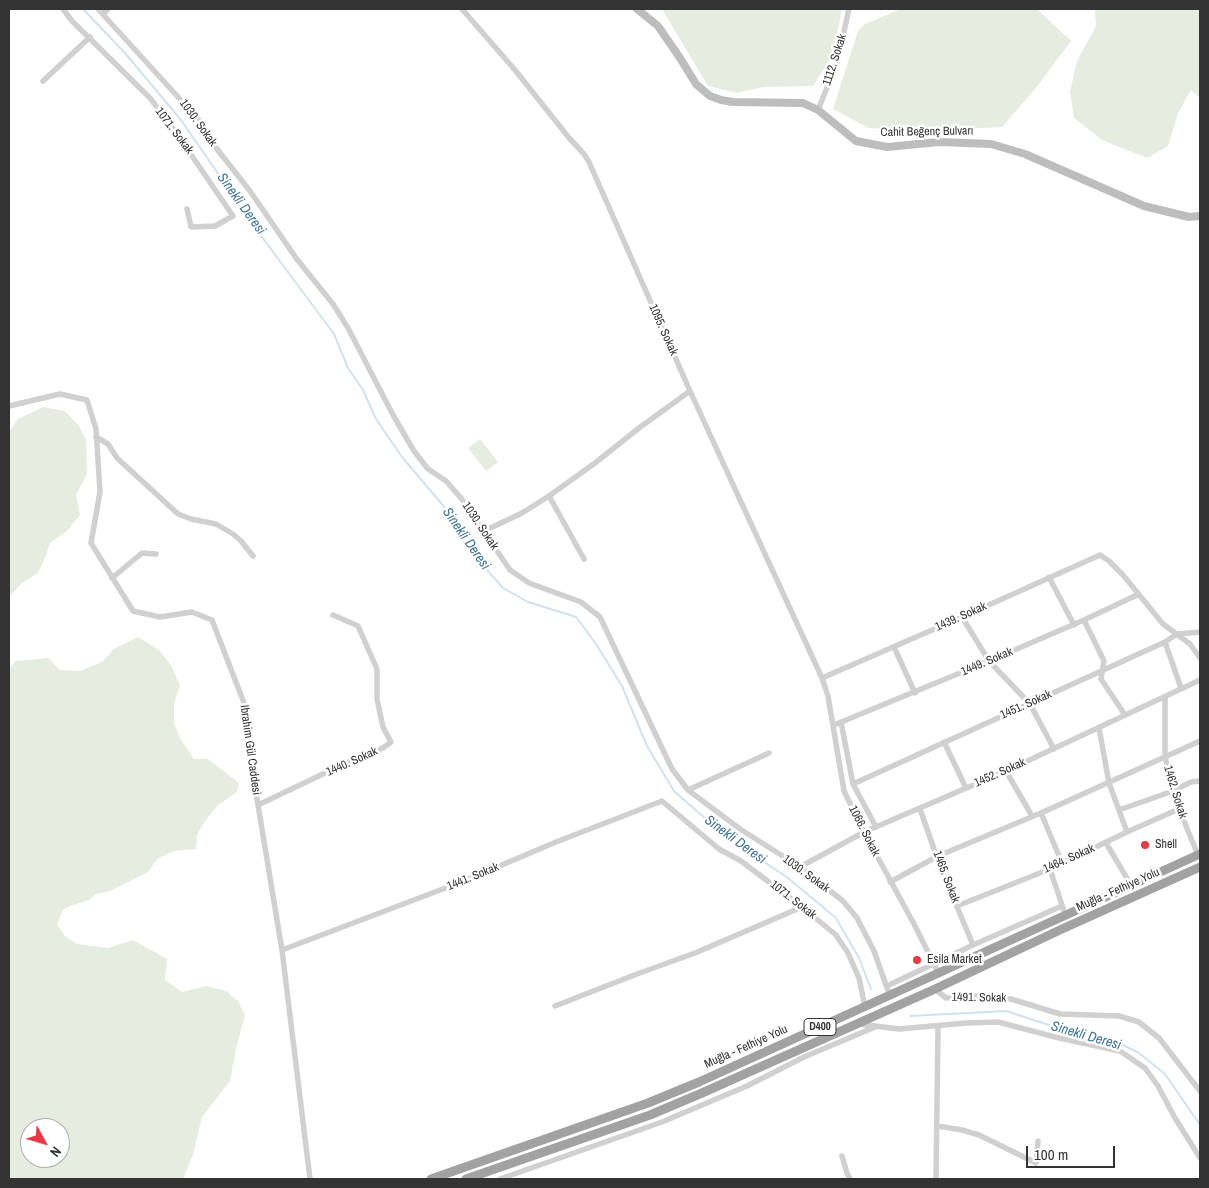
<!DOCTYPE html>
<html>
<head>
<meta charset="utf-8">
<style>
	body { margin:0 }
	#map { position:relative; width:1209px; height:1188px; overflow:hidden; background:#fff; font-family:"Archivo Narrow",sans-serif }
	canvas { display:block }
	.frame { position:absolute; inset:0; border:10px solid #333; pointer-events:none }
	.north { position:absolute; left:20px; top:1118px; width:50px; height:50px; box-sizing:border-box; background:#fff; border:1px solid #adadad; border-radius:50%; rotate:129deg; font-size:14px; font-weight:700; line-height:20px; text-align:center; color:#333 }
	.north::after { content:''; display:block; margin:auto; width:18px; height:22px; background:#e63946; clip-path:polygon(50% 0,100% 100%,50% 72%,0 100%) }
	.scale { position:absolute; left:1026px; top:1146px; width:89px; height:22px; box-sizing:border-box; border:2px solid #333; border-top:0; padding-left:6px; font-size:15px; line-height:18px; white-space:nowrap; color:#333; -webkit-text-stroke:4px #fff; paint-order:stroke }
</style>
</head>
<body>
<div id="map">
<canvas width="1209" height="1188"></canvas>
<div class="frame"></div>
<div class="north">N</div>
<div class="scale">100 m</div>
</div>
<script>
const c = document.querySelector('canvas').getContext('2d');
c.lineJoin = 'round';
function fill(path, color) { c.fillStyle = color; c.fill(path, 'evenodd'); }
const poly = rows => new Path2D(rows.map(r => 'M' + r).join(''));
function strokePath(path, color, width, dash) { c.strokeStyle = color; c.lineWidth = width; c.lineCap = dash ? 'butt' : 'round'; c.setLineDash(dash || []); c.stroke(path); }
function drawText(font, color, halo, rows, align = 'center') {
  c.font = font + ' "Archivo Narrow",sans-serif'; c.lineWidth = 5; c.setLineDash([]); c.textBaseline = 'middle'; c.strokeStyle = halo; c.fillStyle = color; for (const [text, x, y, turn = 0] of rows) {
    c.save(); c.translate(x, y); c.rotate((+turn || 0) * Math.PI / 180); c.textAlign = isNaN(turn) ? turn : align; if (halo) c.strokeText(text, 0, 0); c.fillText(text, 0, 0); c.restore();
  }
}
fill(poly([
	[662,9,842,9,833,55,813,86,763,87,737,93,708,86],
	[901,9,1037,9,1071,41,1035,89,1002,127,914,131,869,128,833,109,858,31,865,24],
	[1095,9,1200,9,1200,98,1191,90,1178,113,1168,146,1147,158,1102,140,1074,118,1070,92,1077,61,1096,26],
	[43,407,65,411,79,426,86,440,87,474,76,495,80,515,67,531,50,543,45,558,38,573,22,583,9,597,9,432,18,419],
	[480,439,498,462,486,471,468,448],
	[138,637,160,651,172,667,180,686,174,703,174,723,180,738,194,759,208,759,239,783,237,792,218,805,205,821,197,835,196,849,174,851,157,859,148,872,110,891,96,894,89,900,70,906,63,910,57,925,65,936,77,944,108,948,133,940,167,959,165,980,182,992,206,986,226,991,238,1001,245,1015,236,1049,230,1081,202,1117,193,1154,183,1179,9,1179,9,668,16,661,48,658,60,670,80,671,102,662,114,649],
	[30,1128,60,1128,60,1158,30,1158]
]), '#e6ecdf');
strokePath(poly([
	[83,9,125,53,181,120,259,233,334,334,348,368,363,390,376,419,402,457,458,523,480,562,503,588,528,602,576,617,596,644,622,686,647,746,674,791,723,834,788,878,836,918,859,958,871,989],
	[910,1016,1006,1011,1092,1039,1123,1045,1139,1053,1165,1074,1200,1125]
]), '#cfe2ee', 2);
strokePath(poly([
	[63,9,72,21,150,98,177,134,233,216,215,226,191,227,187,209],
	[98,9,199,120,206,135,250,191,296,258,333,304,348,328,393,415,414,451,428,469,446,481,461,498,510,570,529,583,581,602,600,617,672,769,688,790,740,829,800,867,843,901,857,918,874,951,890,996],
	[462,9,515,70,570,139,584,154,589,162,690,391,822,678,828,696,844,791,864,832,914,924,939,974],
	[103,14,108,9],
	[43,81,90,37],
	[818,110,837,63,849,9],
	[9,406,60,394,87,400,96,429,100,492,91,543,133,611,160,617,192,612,212,620,244,703,253,775,282,950,310,1179],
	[96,437,108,444,117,458,178,514,191,519,216,524,233,534,241,541,253,556],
	[549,496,584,559],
	[484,531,522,513,549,496,595,463,639,428,690,391],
	[1049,577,1074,625],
	[112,578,142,553,156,554],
	[962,617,989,661,1030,704,1054,749],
	[1084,620,1104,661,1101,679,1125,715],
	[1165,642,1181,688],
	[894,647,915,693],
	[822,678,962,617,1100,555,1109,561,1123,575,1163,624,1190,644,1200,658],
	[1165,697,1165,757,1179,809,1198,855],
	[841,722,853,784,876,827],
	[834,725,989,661,1084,620,1137,595],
	[1099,728,1109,783,1127,832],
	[944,742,966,788],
	[1006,771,1032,816],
	[853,784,1165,642,1177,634,1200,632],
	[688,790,769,753],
	[258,805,346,763,383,748,391,742,383,727,377,699,377,669,358,626,333,615],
	[920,809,940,866,973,945],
	[1119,810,1173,791,1191,782,1200,781],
	[1041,813,1062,863],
	[1106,843,1131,885],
	[800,867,864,832,1006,771,1200,680],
	[1050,869,1065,914],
	[890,882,938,856,1041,813,1200,741],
	[957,906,1050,869,1127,832,1179,809],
	[282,950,464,881,556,842,662,801,719,849,741,861,802,907,836,935,848,953,859,978,865,1007],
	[887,986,973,945,1062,906],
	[935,989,946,998,977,996,1011,999,1060,1014,1119,1016,1139,1022,1159,1038,1200,1091],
	[555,1006,637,974,695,953,802,907],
	[859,1024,899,1029,966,1023,998,1022,1059,1038,1120,1051,1145,1068,1158,1086,1175,1118,1200,1158],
	[937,1126,962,1130,979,1135,1036,1163,1038,1141],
	[842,1156,847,1173,850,1179],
	[500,1179,662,1122,747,1086,804,1057,875,1027],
	[936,1179,938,1026]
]), '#d0d0d0', 5.5);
strokePath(poly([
	[637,9,658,26,680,58,696,84,710,96,721,100,733,102,803,103,818,110,856,141,887,147,939,142,991,144,1025,154,1144,206,1189,217,1200,216]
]), '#bdbdbd', 8);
strokePath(poly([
	[431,1179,648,1103,699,1082,1200,854],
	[466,1179,650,1115,702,1093,935,989,1062,929,1200,867]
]), '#a2a2a2', 9);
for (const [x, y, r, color] of [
	[1145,845,5,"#e63946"],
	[917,960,5,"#e63946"]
]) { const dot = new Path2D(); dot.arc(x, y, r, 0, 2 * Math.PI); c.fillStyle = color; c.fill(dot); strokePath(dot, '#fff', 2); }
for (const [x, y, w] of [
	[820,1027,32]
]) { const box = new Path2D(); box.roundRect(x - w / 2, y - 8.5, w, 17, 4); c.fillStyle = '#fff'; c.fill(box); strokePath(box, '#333', 1); }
drawText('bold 11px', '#333', null, [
	["D400",820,1027]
]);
drawText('12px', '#333', '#fff', [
	["1112. Sokak",835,60,-72],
	["1030. Sokak",198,123,54],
	["1071. Sokak",174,131,53],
	["Cahit Beğenç Bulvarı",927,132,-1],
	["1095. Sokak",663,330,66],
	["1030. Sokak",480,526,56],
	["1439. Sokak",961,617,-24],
	["1449. Sokak",987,662,-23],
	["1451. Sokak",1026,705,-24],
	["Ibrahim Gül Caddesi",250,750,82],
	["1440. Sokak",352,762,-24],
	["1452. Sokak",1000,773,-24],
	["1462. Sokak",1175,792,73],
	["1066. Sokak",864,831,63],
	["1464. Sokak",1069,859,-24],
	["1030. Sokak",806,874,36],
	["1441. Sokak",473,877,-22],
	["1465. Sokak",946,877,69],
	["Muğla - Fethiye Yolu",1118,890,-24],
	["1071. Sokak",793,900,38],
	["1491. Sokak",979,998,1],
	["Muğla - Fethiye Yolu",746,1047,-24]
]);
drawText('12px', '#333', '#fff', [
	["Shell",1155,845],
	["Esila Market",927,960]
], 'left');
drawText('italic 14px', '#3f7597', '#fff', [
	["Sinekli Deresi",241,204,54],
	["Sinekli Deresi",466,539,55],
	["Sinekli Deresi",735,840,36],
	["Sinekli Deresi",1086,1036,16]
]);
</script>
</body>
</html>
